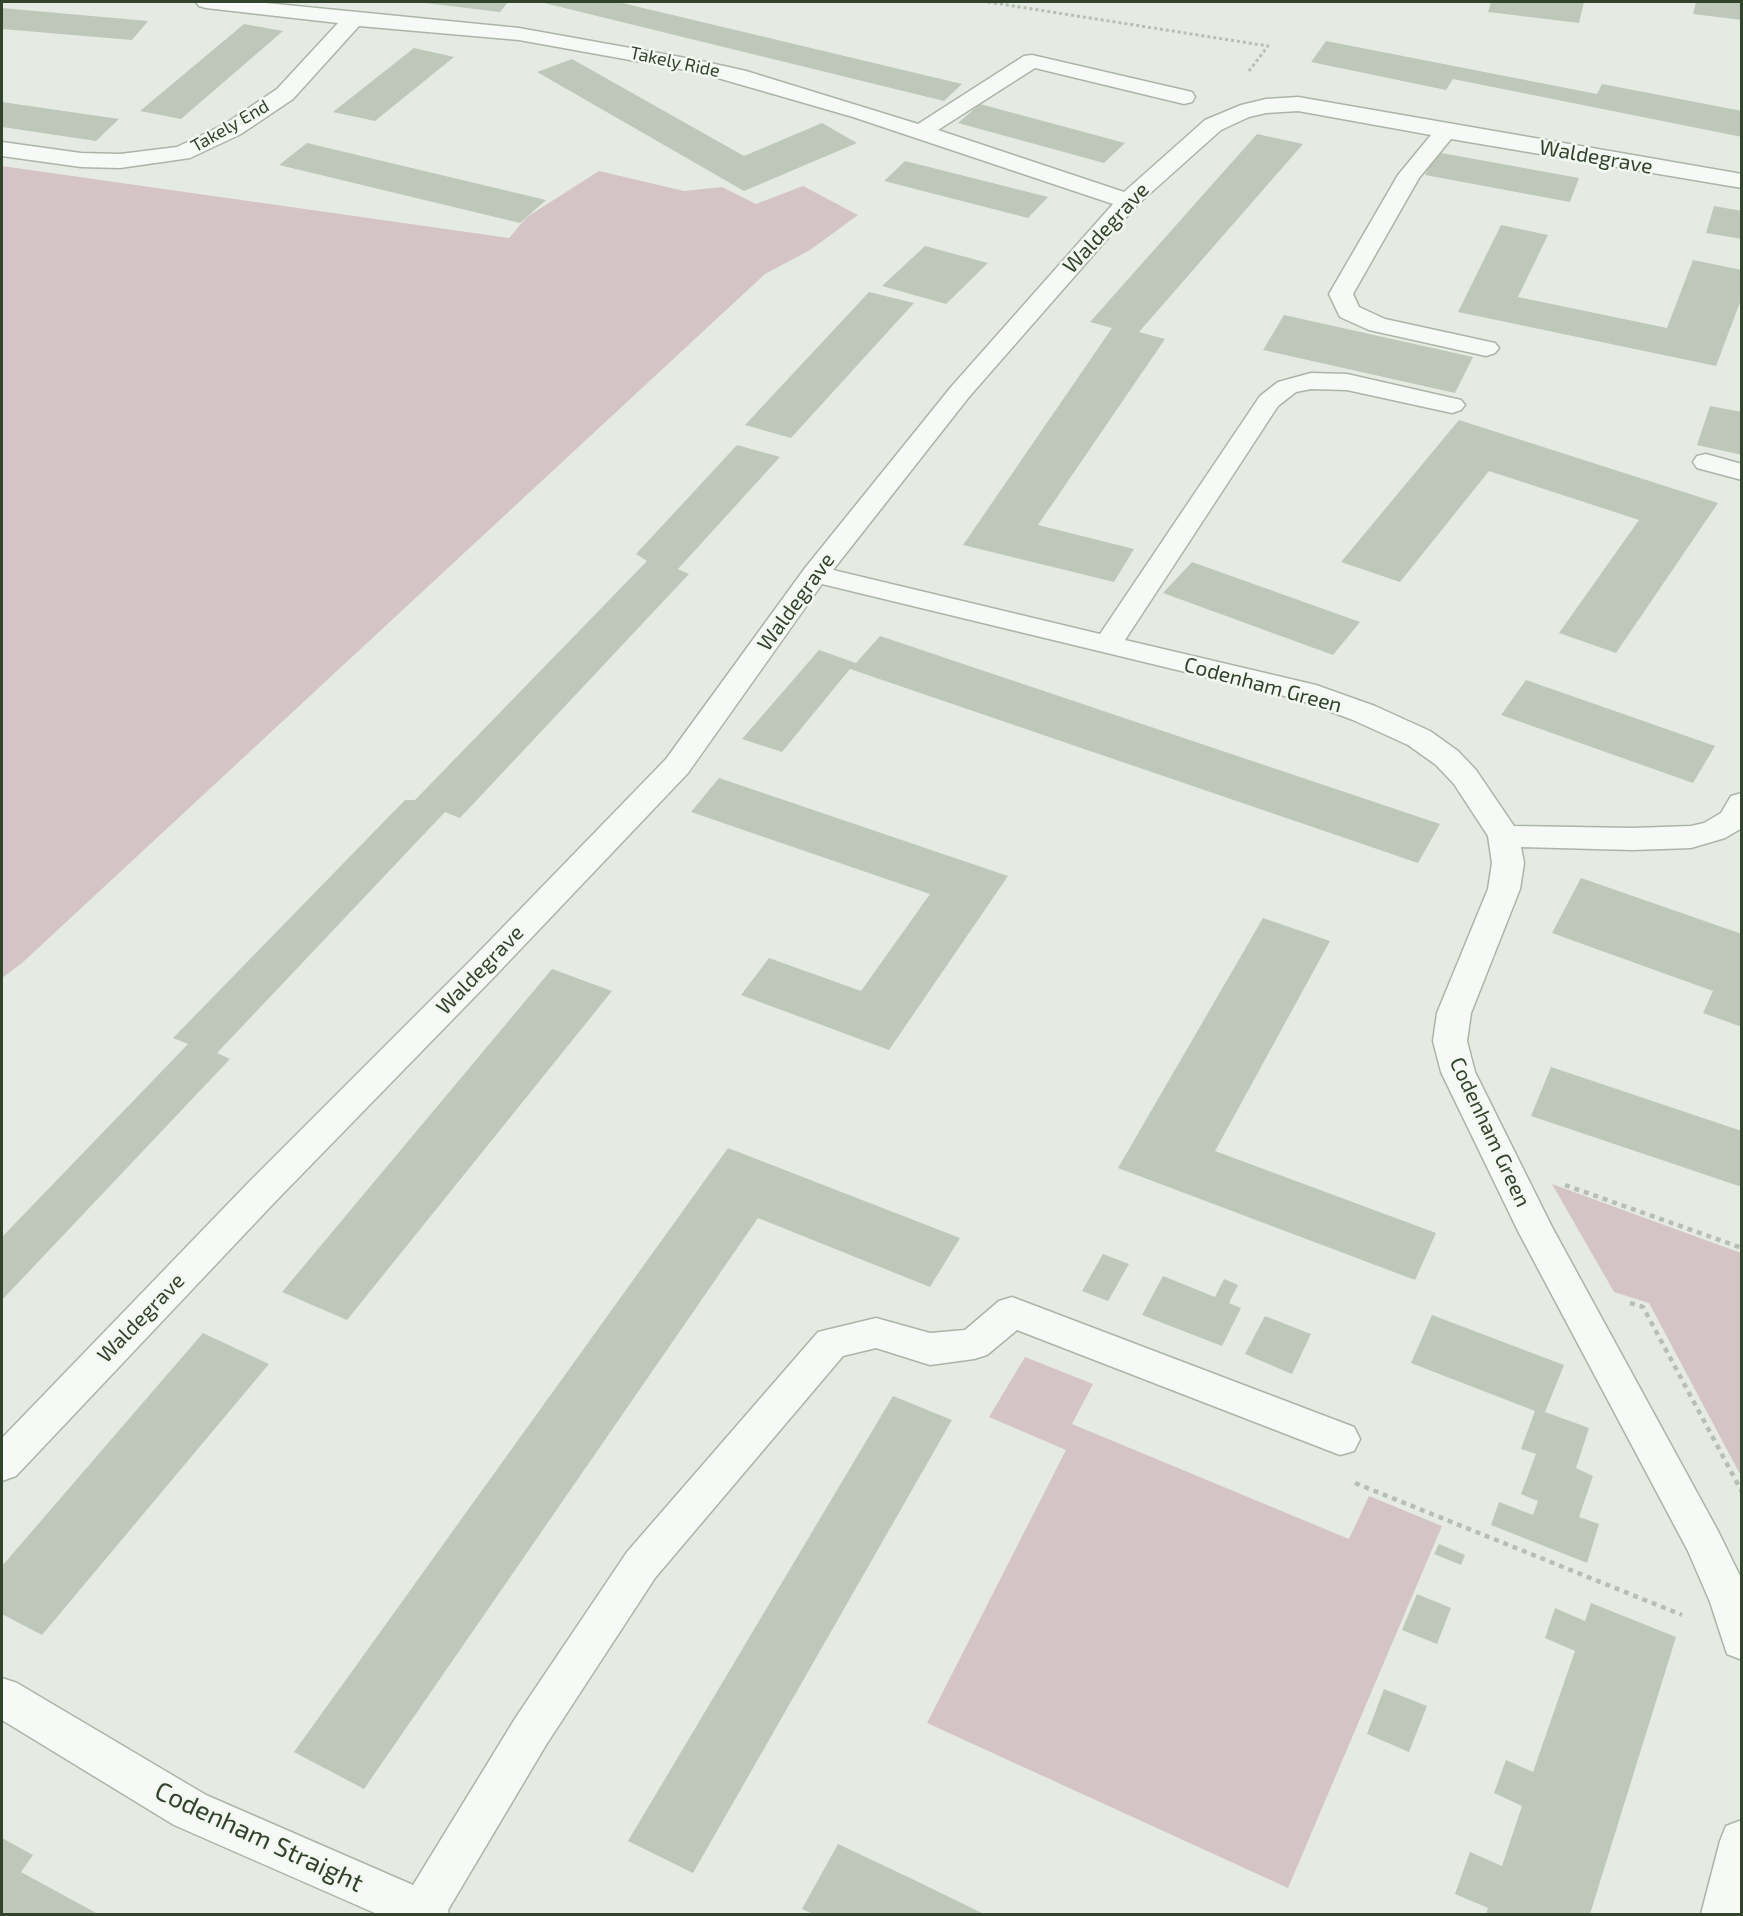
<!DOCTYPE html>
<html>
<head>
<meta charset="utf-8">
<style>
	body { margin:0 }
	#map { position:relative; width:1743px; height:1916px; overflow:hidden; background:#e5ebe2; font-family:"Exo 2",sans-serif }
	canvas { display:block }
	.frame { position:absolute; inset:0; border:3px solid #31432a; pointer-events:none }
</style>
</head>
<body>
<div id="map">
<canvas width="1743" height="1916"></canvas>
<div class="frame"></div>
</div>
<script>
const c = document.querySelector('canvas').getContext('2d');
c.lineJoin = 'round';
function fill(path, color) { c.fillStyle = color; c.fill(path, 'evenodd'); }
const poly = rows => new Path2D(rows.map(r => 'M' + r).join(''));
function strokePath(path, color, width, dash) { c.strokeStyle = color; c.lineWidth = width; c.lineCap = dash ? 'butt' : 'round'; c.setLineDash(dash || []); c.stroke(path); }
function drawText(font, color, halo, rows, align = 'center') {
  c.font = font + ' "Exo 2",sans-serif'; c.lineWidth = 5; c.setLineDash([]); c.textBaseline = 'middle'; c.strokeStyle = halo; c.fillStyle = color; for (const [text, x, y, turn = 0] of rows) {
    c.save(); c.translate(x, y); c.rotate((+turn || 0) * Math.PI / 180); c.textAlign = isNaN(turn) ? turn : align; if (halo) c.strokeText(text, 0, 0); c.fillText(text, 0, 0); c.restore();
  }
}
fill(poly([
	[2,166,509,238,527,217,599,171,684,191,722,187,756,204,803,186,858,215,810,250,765,274,22,963,2,978],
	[1552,1184,1741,1253,1741,1476,1649,1303,1614,1292],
	[1025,1357,1093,1384,1072,1424,1349,1539,1369,1496,1442,1526,1288,1888,927,1723,1066,1450,989,1417]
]), '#d4c4c6');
fill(poly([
	[417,2,508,2,500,12],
	[540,2,618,2,962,84,944,101],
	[1491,2,1584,2,1579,23,1488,12],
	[1696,2,1742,2,1742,20,1693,14],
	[2,8,148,21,132,40,2,29],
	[244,24,283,31,181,119,140,111],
	[1326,41,1597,94,1602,84,1742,111,1742,137,1453,79,1446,90,1311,62],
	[414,48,454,57,375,121,333,112],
	[572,59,744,156,822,123,857,143,744,191,537,72],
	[2,102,119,119,96,141,2,127],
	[980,104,1125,143,1104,163,958,123],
	[1257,134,1303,144,1139,332,1165,339,1038,525,1134,549,1114,582,963,545,1112,328,1090,322],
	[307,143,546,200,520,223,279,165],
	[1436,152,1579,178,1570,202,1425,175],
	[905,161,1048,197,1028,218,884,181],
	[1714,206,1742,211,1742,239,1706,233],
	[1501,225,1548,235,1518,297,1667,328,1693,260,1742,270,1742,297,1716,366,1458,312],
	[925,246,988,263,946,304,882,286],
	[869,292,914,303,791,438,745,425],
	[1284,315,1473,357,1455,393,1263,350],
	[1710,406,1742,412,1742,455,1697,445],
	[1459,420,1718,503,1616,653,1559,633,1639,520,1489,471,1400,582,1341,562],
	[737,445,780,457,678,569,689,574,460,818,445,812,217,1053,230,1059,2,1300,2,1237,188,1044,173,1038,405,800,415,800,647,561,636,554],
	[1192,562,1360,622,1333,655,1163,593],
	[880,636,1440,824,1418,863,850,669,782,752,742,739,819,650,856,663],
	[1526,680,1715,746,1693,783,1501,715],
	[719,778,1008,876,889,1050,741,995,769,958,861,991,930,894,691,812],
	[1581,878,1742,934,1742,1027,1703,1013,1713,991,1552,933],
	[1263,918,1330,941,1215,1151,1436,1233,1415,1280,1118,1168],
	[552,969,612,991,347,1320,282,1292],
	[1551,1067,1742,1131,1742,1187,1531,1116],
	[728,1148,960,1238,930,1287,758,1218,364,1789,294,1752],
	[1103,1254,1129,1264,1108,1301,1082,1291],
	[1163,1276,1215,1297,1224,1279,1238,1285,1229,1303,1241,1308,1222,1346,1142,1315],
	[1432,1315,1564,1365,1545,1412,1589,1428,1576,1468,1593,1476,1579,1517,1599,1524,1587,1563,1491,1525,1499,1502,1533,1515,1538,1501,1521,1494,1536,1454,1521,1449,1535,1411,1411,1363],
	[1265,1316,1311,1334,1292,1374,1245,1354],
	[203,1333,269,1364,42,1635,2,1614,2,1566],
	[893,1396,952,1420,693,1873,628,1841],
	[1439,1544,1465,1555,1461,1565,1434,1554],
	[1417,1594,1451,1608,1437,1644,1402,1630],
	[1591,1603,1676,1637,1590,1914,1486,1914,1488,1908,1455,1894,1470,1852,1502,1866,1522,1806,1494,1793,1506,1760,1533,1772,1575,1651,1545,1638,1555,1608,1585,1621],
	[1384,1689,1427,1706,1409,1752,1367,1734],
	[2,1838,33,1855,21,1872,98,1914,2,1914],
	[838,1844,908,1877,984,1914,813,1914,802,1909]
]), '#bdc8ba');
const street = poly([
	[196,2,256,2,519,28,697,60,746,71,918,124,1024,56,1032,55,1192,92,1195,97,1192,102,1184,104,1035,68,938,130,1124,192,1205,120,1241,105,1266,99,1298,97,1742,174,1742,188,1451,139,1419,178,1353,294,1359,307,1385,319,1495,343,1499,348,1495,353,1486,356,1369,330,1340,317,1329,294,1398,175,1431,135,1298,111,1266,113,1249,117,1221,130,1136,206,969,397,833,570,1100,634,1260,396,1278,382,1311,373,1347,374,1461,400,1465,405,1461,410,1452,413,1347,390,1311,389,1296,392,1278,406,1125,640,1316,685,1375,706,1430,731,1458,751,1476,770,1514,826,1633,828,1691,826,1704,823,1721,813,1731,796,1742,793,1742,828,1725,838,1691,848,1633,850,1521,847,1524,863,1520,889,1471,1013,1467,1041,1475,1072,1552,1227,1718,1531,1742,1580,1742,1660,1727,1654,1710,1602,1688,1551,1518,1231,1441,1072,1433,1041,1437,1013,1488,889,1492,863,1488,836,1454,784,1436,765,1408,745,1353,720,1297,699,822,584,688,773,496,975,274,1203,16,1476,2,1481,2,1438,248,1183,472,959,666,759,805,568,951,387,1113,204,853,117,697,72,519,40,359,26,293,99,241,134,190,158,120,168,81,167,2,156,2,142,81,153,120,154,177,147,225,124,277,89,338,23,206,8,199,6,196,2],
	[1706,454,1742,464,1742,480,1697,468,1693,462,1697,456,1706,454],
	[1012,1297,1354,1427,1360,1439,1354,1451,1340,1455,1017,1330,987,1355,974,1359,930,1365,876,1348,843,1356,655,1578,546,1745,448,1910,449,1914,377,1914,174,1825,2,1720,2,1678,17,1683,206,1795,413,1885,516,1717,627,1552,818,1332,876,1318,930,1333,965,1330,999,1301,1012,1297],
	[1742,1820,1742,1914,1701,1914,1720,1841,1726,1826,1742,1820]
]);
strokePath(street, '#abb5a7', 3);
strokePath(poly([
	[988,2,1268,46,1249,71]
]), '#b7bfb4', 3, [3, 3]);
strokePath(poly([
	[1565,1185,1742,1248],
	[1630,1303,1643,1307,1742,1492],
	[1355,1483,1682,1615]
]), '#b7bfb4', 4.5, [5, 5]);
fill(street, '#f6f9f5');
drawText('18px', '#31432a', '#f4f8f2', [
	["Takely Ride",675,62,12],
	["Takely End",230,126,-30]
]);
drawText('21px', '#31432a', '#f4f8f2', [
	["Waldegrave",1596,157,10],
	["Waldegrave",1106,228,-47],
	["Waldegrave",796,602,-54],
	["Codenham Green",1263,685,15],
	["Waldegrave",480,970,-46],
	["Codenham Green",1490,1132,65],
	["Waldegrave",141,1318,-46]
]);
drawText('26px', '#31432a', '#f4f8f2', [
	["Codenham Straight",259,1837,25]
]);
</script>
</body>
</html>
